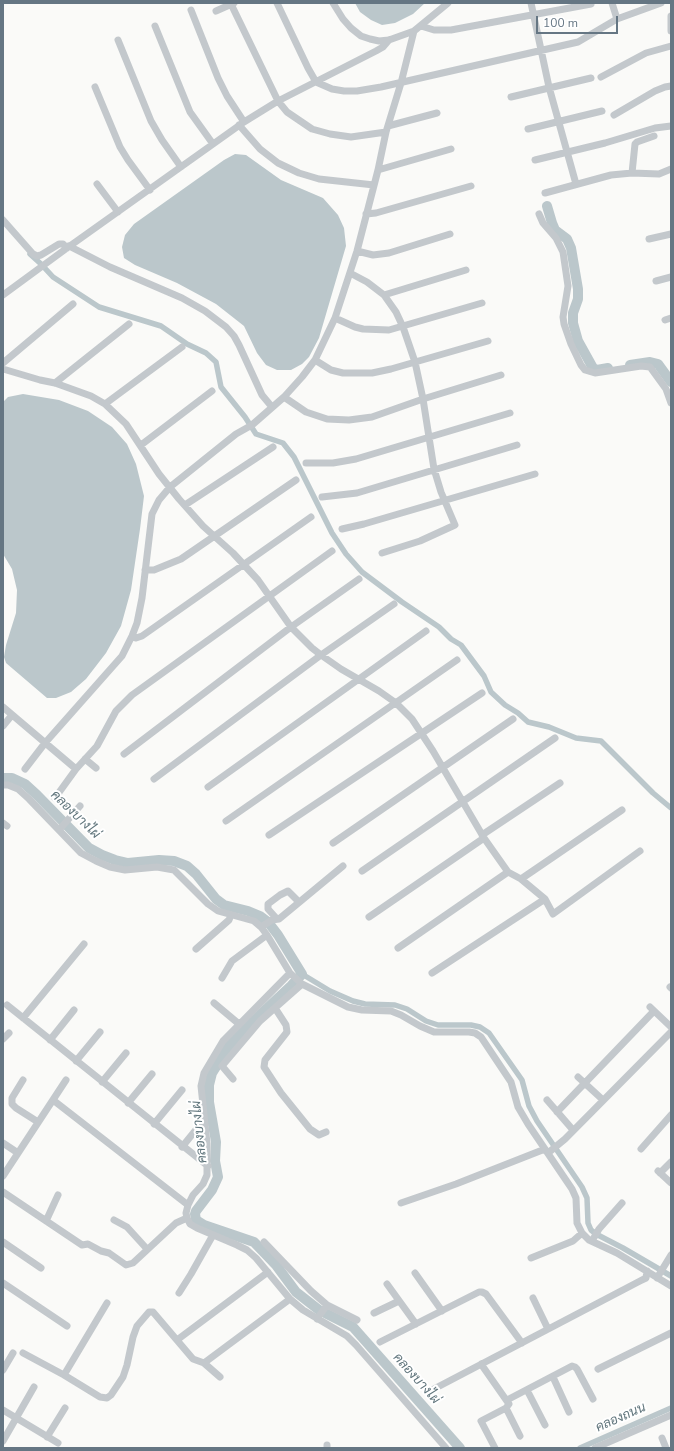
<!DOCTYPE html>
<html>
<head>
<meta charset="utf-8">
<style>
	body { margin:0 }
	#map { position:relative; width:674px; height:1451px; overflow:hidden; background:#fafaf8; font-family:"Nunito Sans",sans-serif }
	canvas { display:block }
	.frame { position:absolute; inset:0; border:4px solid #657683; pointer-events:none }
	.scale { position:absolute; left:536px; top:16px; width:82px; height:18px; box-sizing:border-box; border:2px solid #657683; border-top:0; padding-left:5px; font-size:12px; line-height:14px; white-space:nowrap; color:#657683; -webkit-text-stroke:3px #fff; paint-order:stroke }
</style>
</head>
<body>
<div id="map">
<canvas width="674" height="1451"></canvas>
<div class="frame"></div>
<div class="scale">100 m</div>
</div>
<script>
const c = document.querySelector('canvas').getContext('2d');
c.lineJoin = 'round';
function fill(path, color) { c.fillStyle = color; c.fill(path, 'evenodd'); }
const poly = rows => new Path2D(rows.map(r => 'M' + r).join(''));
function strokePath(path, color, width, dash) { c.strokeStyle = color; c.lineWidth = width; c.lineCap = dash ? 'butt' : 'round'; c.setLineDash(dash || []); c.stroke(path); }
function drawText(font, color, halo, rows, align = 'center') {
  c.font = font + ' "Nunito Sans",Sarabun,sans-serif'; c.lineWidth = 4; c.setLineDash([]); c.textBaseline = 'middle'; c.strokeStyle = halo; c.fillStyle = color; for (const [text, x, y, turn = 0] of rows) {
    c.save(); c.translate(x, y); c.rotate((+turn || 0) * Math.PI / 180); c.textAlign = isNaN(turn) ? turn : align; if (halo) c.strokeText(text, 0, 0); c.fillText(text, 0, 0); c.restore();
  }
}
fill(poly([
	[355,3,425,3,413,14,395,23,382,25,371,20,360,12],
	[235,154,246,155,281,180,323,198,338,215,344,228,346,246,319,338,309,357,302,364,291,370,277,370,266,365,257,353,244,326,216,304,177,283,135,265,124,258,122,247,125,235,134,224,224,160],
	[23,394,59,400,88,411,112,427,127,444,136,464,144,496,140,529,131,590,121,626,106,653,86,679,71,692,56,698,47,698,6,663,4,657,6,645,16,613,17,590,12,569,3,554,3,402,8,397]
]), '#bbc7cb');
strokePath(poly([
	[30,254,41,264,53,277,99,307,161,326,187,344,206,353,216,362,221,387,245,417,256,434,283,443,294,457,332,533,346,554,362,572,402,602,439,627,451,639,461,645,484,676,491,692,505,705,518,713,528,722,549,727,576,738,601,741,653,793,671,808],
	[302,974,330,991,353,1001,365,1004,395,1005,407,1009,426,1021,438,1025,471,1025,480,1027,489,1033,522,1080,529,1106,537,1121,582,1187,587,1198,588,1223,591,1230,596,1234,623,1248,671,1276],
	[580,1448,671,1408]
]), '#bbc7cb', 5.5);
strokePath(poly([
	[547,206,552,223,555,230,567,239,571,248,578,289,578,299,573,313,573,323,578,341,593,368,597,370,608,368],
	[630,365,650,362,658,364,671,382],
	[3,778,12,778,25,784,37,795,89,848,102,855,115,860,128,863,159,860,174,861,187,866,196,874,216,899,224,905,248,911,260,916,268,922,278,935,302,974,291,986,246,1028,229,1046,212,1073,209,1085,209,1102,216,1142,215,1161,218,1177,212,1190,196,1211,195,1214,196,1220,204,1225,254,1242,276,1265,296,1292,319,1310,353,1327,460,1448]
]), '#bbc7cb', 10);
strokePath(poly([
	[277,3,308,68,316,82,332,89,344,91,357,91,381,87,578,42,617,19,661,3],
	[333,3,343,19,351,28,361,36,370,39,379,41,389,40,414,31,448,3],
	[531,3,549,87,576,184],
	[612,3,617,19],
	[231,4,278,101,287,112,312,129,330,134,351,137,386,132],
	[191,10,218,78,227,96,244,122],
	[216,11,234,3],
	[671,16,671,31],
	[155,26,190,112,213,144],
	[421,26,434,30,451,30,591,4],
	[118,40,151,121,162,140,181,167],
	[601,77,646,53,671,46],
	[95,87,120,147,128,160,150,190],
	[511,97,591,78],
	[614,115,655,91,665,87,671,86],
	[239,125,260,149,278,163,299,173,319,179,374,185],
	[388,126,437,113],
	[528,129,602,111],
	[535,160,605,143,655,128,671,126],
	[378,170,451,149],
	[632,173,635,144,637,142,654,136],
	[97,184,118,212],
	[545,193,611,175,632,173,659,174,671,169],
	[366,214,376,213,471,186],
	[539,214,543,223,556,238,563,252,568,286,563,317,564,324,571,344,581,365,585,370,595,373,641,366,650,367,666,389,671,403],
	[3,220,33,254,37,256,41,255,59,244,63,244,67,248],
	[649,239,671,234],
	[69,246,110,267,182,298,205,311,226,327,234,336,239,345,262,395,272,407],
	[357,251,373,255,389,253,450,234],
	[350,273,367,282,384,295,396,312,403,327,415,362,423,399,434,469,441,492,455,525,420,541,382,553],
	[656,281,671,277],
	[3,295,67,248,244,122,278,101,376,51,383,47,389,40],
	[384,295,466,270],
	[335,318,355,327,363,329,389,330,482,303],
	[665,320,671,318],
	[315,360,331,370,343,373,372,373,391,369,488,341],
	[3,363,73,304],
	[3,369,40,380,55,383,91,396,105,404,126,424,159,474,179,499,203,526,233,553,258,580,291,627,312,648,321,655,341,669,379,691,396,703,412,719,433,751,484,838,508,872,521,879,545,899,553,914,640,851],
	[55,383,129,324],
	[284,397,306,412,327,419,349,420,372,417,423,399,501,375],
	[105,404,182,347],
	[141,445,212,391],
	[306,463,333,463,356,459,510,413],
	[322,497,357,493,517,445],
	[185,505,273,447],
	[342,529,364,524,535,474],
	[145,570,154,570,181,559,296,480],
	[132,636,136,638,142,636,311,517],
	[3,707,76,769],
	[3,726,12,715],
	[124,754,291,627,359,579],
	[85,759,96,768],
	[25,769,45,743,122,656,132,636,137,623,142,598,152,514,159,500,170,487,236,434,252,425,284,397,302,377,315,360,335,318,357,251,378,170,386,132,401,83,414,31],
	[154,779,321,655,394,604],
	[3,785,8,785,18,789,29,799,81,853,96,861,110,867,125,870,157,867,174,870,208,904,218,911,254,921,261,927,267,935,290,973,302,984,348,1007,362,1010,391,1011,401,1015,420,1026,434,1032,469,1032,475,1033,481,1037,511,1082,518,1107,528,1124,572,1189,576,1198,577,1223,582,1233,589,1240,617,1253,671,1286],
	[208,787,426,631],
	[55,798,76,769,97,746,116,711,132,695,332,551],
	[226,821,457,660],
	[3,823,7,826],
	[59,830,80,806],
	[269,835,482,693],
	[482,835,560,783],
	[333,843,513,719],
	[362,871,555,738],
	[521,879,622,810],
	[369,917,484,838],
	[277,919,268,909,268,904,280,895,288,891,299,902],
	[261,927,272,920,279,919,343,866],
	[398,948,508,872],
	[196,949,229,920,231,915],
	[290,973,223,1041,204,1073,201,1086,207,1143,207,1175,203,1184,193,1195,188,1205,186,1213,187,1218,190,1224,197,1228,237,1245,247,1250,256,1258,290,1299,303,1310,347,1336,356,1345,446,1448],
	[432,973,545,899],
	[222,978,232,961,267,935],
	[670,987,671,988],
	[214,1003,239,1024],
	[7,1005,208,1166],
	[650,1007,671,1027],
	[275,1008,286,1025,287,1032,265,1060,264,1067,281,1093,310,1129,319,1135,326,1132],
	[23,1018,84,944],
	[3,1039,9,1033],
	[50,1040,74,1010],
	[76,1061,100,1032],
	[578,1077,603,1100],
	[233,1079,222,1066,260,1021,302,984],
	[23,1080,12,1098,12,1104,16,1108,38,1122],
	[102,1082,126,1053],
	[53,1100,188,1205],
	[547,1100,573,1130],
	[128,1103,152,1074],
	[557,1112,654,1011],
	[154,1124,182,1090],
	[3,1143,18,1153],
	[182,1147,199,1126],
	[641,1149,671,1115],
	[548,1153,565,1139,671,1032],
	[658,1171,671,1183],
	[660,1173,671,1162],
	[3,1176,66,1080],
	[3,1192,82,1245,88,1244,101,1251,109,1253,126,1265,133,1263,176,1223,187,1218],
	[401,1203,456,1184,545,1149],
	[114,1220,127,1227,147,1249],
	[46,1221,58,1195],
	[592,1241,599,1229,622,1203],
	[3,1242,41,1268],
	[264,1242,311,1291,327,1305,317,1319],
	[531,1258,573,1241,582,1233],
	[415,1273,442,1311],
	[657,1278,671,1255],
	[3,1283,67,1326],
	[387,1284,416,1324],
	[179,1293,191,1274,213,1235],
	[533,1298,548,1329],
	[327,1305,357,1320],
	[374,1313,399,1301],
	[177,1340,268,1272],
	[380,1342,479,1292,482,1292,486,1294,522,1343],
	[23,1353,64,1375,100,1397,107,1398,111,1395,123,1377,127,1365,133,1337,137,1326,149,1312,153,1312,193,1359,204,1363,220,1377],
	[204,1363,290,1299],
	[481,1364,509,1404,506,1408,481,1421,495,1448],
	[598,1369,671,1333],
	[3,1370,13,1353],
	[64,1375,107,1303],
	[553,1377,569,1412],
	[527,1390,545,1425],
	[430,1391,640,1281,646,1278,647,1271],
	[507,1400,572,1366,575,1367,577,1369,593,1399],
	[506,1408,520,1436],
	[3,1410,58,1443],
	[47,1437,65,1408],
	[662,1438,666,1448],
	[3,1441,34,1387],
	[327,1445,327,1448],
	[595,1448,671,1415]
]), '#c3c8cc', 7);
drawText('italic 13px', '#60757c', '#fff', [
	["คลองบางไผ่",75,815,44],
	["คลองบางไผ่",200,1132,-96],
	["คลองบางไผ่",416,1379,48],
	["คลองถนน",621,1418,-24]
]);
</script>
</body>
</html>
